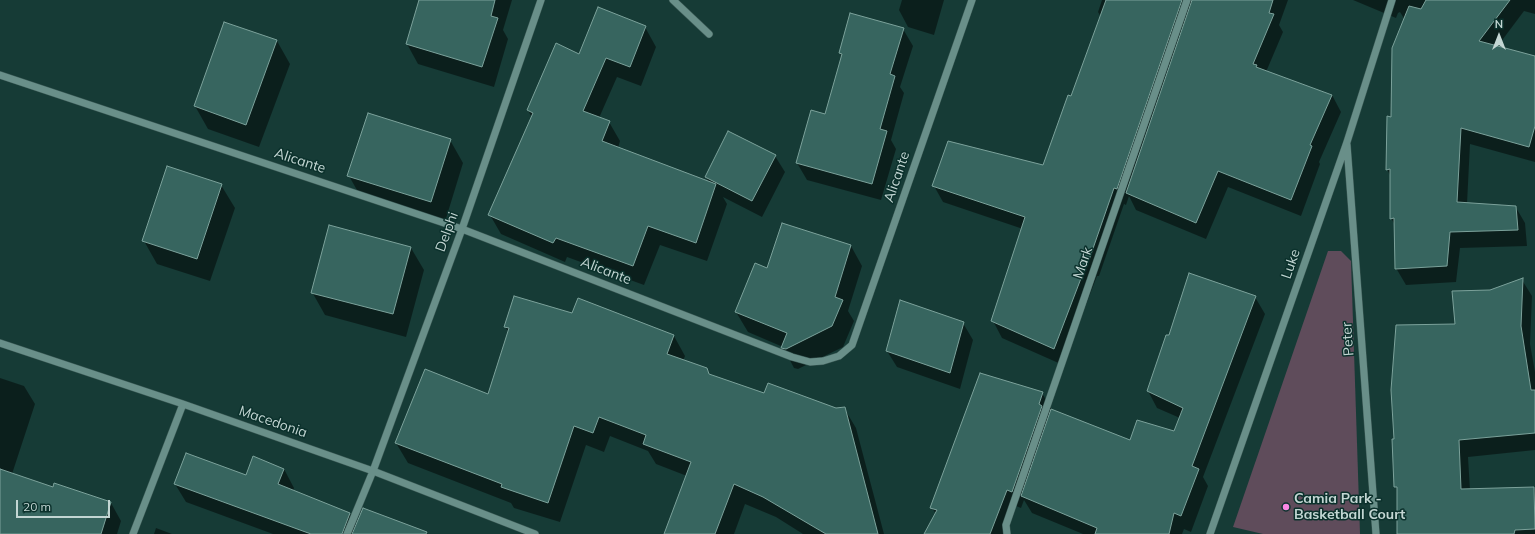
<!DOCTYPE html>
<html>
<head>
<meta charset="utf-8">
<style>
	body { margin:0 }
	#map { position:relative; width:1535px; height:534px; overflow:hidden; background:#163b36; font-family:Mulish,sans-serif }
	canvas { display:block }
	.north { position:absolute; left:1479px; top:16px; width:40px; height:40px; -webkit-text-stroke:3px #0b312c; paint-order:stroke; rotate:0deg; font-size:11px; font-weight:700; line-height:16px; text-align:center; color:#c3d6d3 }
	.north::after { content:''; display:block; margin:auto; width:14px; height:18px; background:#c3d6d3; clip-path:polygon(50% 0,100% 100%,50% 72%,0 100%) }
	.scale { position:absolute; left:16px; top:500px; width:94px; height:18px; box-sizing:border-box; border:2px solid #c3d6d3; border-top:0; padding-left:5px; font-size:12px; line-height:14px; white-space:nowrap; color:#c3d6d3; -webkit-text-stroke:3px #0b312c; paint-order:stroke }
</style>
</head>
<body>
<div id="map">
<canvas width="1535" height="534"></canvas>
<div class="north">N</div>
<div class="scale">20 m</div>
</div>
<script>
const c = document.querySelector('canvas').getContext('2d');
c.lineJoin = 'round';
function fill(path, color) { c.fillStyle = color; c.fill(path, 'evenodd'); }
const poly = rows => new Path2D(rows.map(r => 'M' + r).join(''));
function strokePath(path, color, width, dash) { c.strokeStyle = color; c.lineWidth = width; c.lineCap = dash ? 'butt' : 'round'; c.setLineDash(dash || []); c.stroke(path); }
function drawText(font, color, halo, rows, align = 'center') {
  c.font = font + ' Mulish,sans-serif'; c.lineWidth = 3; c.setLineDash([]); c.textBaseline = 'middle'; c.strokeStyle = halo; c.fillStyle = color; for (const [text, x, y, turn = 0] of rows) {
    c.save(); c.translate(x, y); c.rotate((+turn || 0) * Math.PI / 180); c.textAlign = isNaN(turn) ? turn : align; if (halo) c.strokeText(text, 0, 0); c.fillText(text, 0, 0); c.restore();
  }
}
fill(poly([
	[1328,251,1341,251,1351,261,1360,534,1263,534,1233,527]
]), '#5f4c5b');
fill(poly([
	[420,0,512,0,503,30,508,39,494,87,418,64,407,44],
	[902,0,944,0,934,35,908,27,899,10],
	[1102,0,1288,0,1279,25,1283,32,1266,72,1332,95,1341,112,1319,162,1320,164,1301,216,1228,187,1206,239,1136,210,1129,196,1126,205,1124,204,1099,276,1097,276,1063,365,1002,338,993,321,1023,229,943,202,934,186,1044,166,1101,17,1098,12],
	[1353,0,1535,0,1535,14,1524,11,1497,47,1535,57,1535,162,1470,144,1467,204,1515,206,1525,223,1527,246,1460,248,1456,282,1406,285,1396,268,1395,225,1391,218,1391,177,1387,169,1405,20,1400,12,1398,13,1396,18],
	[225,23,277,41,290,64,259,147,208,129,195,106],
	[645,27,656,47,641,86,617,77,599,118,609,122,620,141,618,148,709,182,706,177,775,156,785,172,762,217,723,197,727,204,707,261,660,245,644,285,567,257,565,262,501,234,490,215,532,118,528,110,580,55],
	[903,29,913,46,900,87,904,93,891,140,896,149,881,200,807,180,797,163,826,115,842,57,840,53],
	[450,140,463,163,444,225,362,199,349,176],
	[221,185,235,208,210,281,157,264,144,241],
	[851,246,862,266,848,311,854,321,843,347,798,369,794,368,783,347,748,332,736,312,768,270],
	[411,248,424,270,406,337,325,315,312,292],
	[1522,280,1532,296,1530,344,1535,372,1535,450,1468,457,1470,490,1533,488,1535,491,1535,534,1398,534,1456,325,1490,291],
	[1255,297,1265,314,1203,477,1208,486,1191,532,1184,529,1182,534,1083,534,1032,513,1024,500,1021,508,1016,506,1006,534,926,534,936,514,932,508,1042,393,1052,410,1130,441,1175,432,1180,418,1157,408,1148,391],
	[572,315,674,336,685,356,683,361,706,368,710,375,764,394,835,409,844,408,856,428,884,534,803,534,776,517,745,504,734,534,665,534,687,476,656,464,648,451,610,436,604,452,586,445,560,522,514,508,511,503,408,463,396,443,488,395,509,332,505,327],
	[963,323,973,340,960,389,897,367,887,351],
	[0,378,24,386,35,404,12,474,54,489,55,485,111,503,121,521,117,534,0,534],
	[284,469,294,488,293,491,350,514,357,526,364,509,428,534,273,534,186,502,175,484,246,476],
	[156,528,172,534,154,534]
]), '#0007');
const building = poly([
	[419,0,495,0,491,16,498,18,482,67,406,44,419,0],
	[1106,0,1182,0,1117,189,1114,188,1089,260,1088,260,1054,349,991,321,1025,217,932,186,948,141,1043,165,1068,95,1071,96,1106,0],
	[1192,0,1273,0,1269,13,1274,14,1253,64,1257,65,1256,67,1332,95,1310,145,1312,146,1291,200,1218,171,1196,223,1126,193,1192,0],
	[1426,0,1510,0,1479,41,1535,56,1535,126,1529,147,1461,128,1457,202,1516,206,1518,230,1450,232,1447,266,1395,269,1394,218,1390,219,1390,169,1386,170,1387,116,1391,117,1392,48,1409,6,1421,9,1426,0],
	[598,7,646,26,630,67,606,58,583,111,610,121,602,141,716,184,696,243,648,226,633,266,556,238,553,243,488,215,533,113,527,110,556,43,579,54,598,7],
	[850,13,904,28,890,74,895,76,880,129,887,131,872,184,796,163,811,110,825,114,842,54,839,53,850,13],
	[224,22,277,40,246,125,194,106,224,22],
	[368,113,451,139,431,202,347,176,368,113],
	[728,131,776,155,752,201,705,177,728,131],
	[167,166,222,184,197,259,142,241,167,166],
	[782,223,851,245,835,297,843,300,832,326,786,349,781,348,787,333,735,312,755,263,767,268,782,223],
	[329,225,411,247,393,314,311,293,329,225],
	[1189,273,1256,296,1192,466,1199,469,1181,516,1174,513,1169,534,1095,534,1097,528,1021,496,1051,409,1130,440,1137,420,1174,431,1183,408,1147,391,1166,335,1169,335,1189,273],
	[1523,278,1521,326,1531,390,1535,390,1535,433,1459,440,1461,489,1534,487,1535,529,1515,530,1514,534,1397,534,1397,487,1394,487,1392,439,1394,439,1391,390,1396,325,1455,324,1452,291,1490,290,1523,278],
	[514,296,572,313,578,298,674,335,667,354,707,368,709,374,764,393,768,383,836,408,845,407,878,534,826,534,763,497,734,484,715,534,664,534,691,462,643,444,646,435,599,417,593,433,574,426,548,503,501,487,502,484,395,443,425,369,488,394,509,328,504,327,514,296],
	[900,300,964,322,950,373,886,351,900,300],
	[980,373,1043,392,1039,404,1042,406,1012,492,1007,490,990,534,924,534,937,510,930,508,980,373],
	[186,453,246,475,253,456,284,469,278,484,350,513,342,534,311,534,174,484,186,453],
	[0,469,53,487,54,483,111,502,101,534,0,534,0,469],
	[363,508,427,532,426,534,352,534,363,508]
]);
fill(building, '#37655f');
strokePath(building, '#7ca29b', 1);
const minor = poly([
	[673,0,709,34],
	[0,75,462,229,792,357,810,362,823,361,839,356,852,345,972,0],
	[1347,145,1376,534],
	[0,343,183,404,373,471,535,534],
	[133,534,183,404],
	[347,534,373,471,462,229,541,0],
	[1007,534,1006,525,1187,0],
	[1210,534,1347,142,1392,0]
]);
strokePath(minor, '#3a5854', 8);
strokePath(minor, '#698f89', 7);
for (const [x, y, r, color] of [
	[1286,507,4,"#fb87e5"]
]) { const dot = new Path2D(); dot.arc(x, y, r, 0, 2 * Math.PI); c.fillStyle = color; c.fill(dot); strokePath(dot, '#0b312c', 1.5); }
drawText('14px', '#c3d6d3', '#0b312c', [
	["Alicante",300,161,18],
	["Alicante",897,177,-71],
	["Delphi",447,232,-70],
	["Mark",1083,263,-71],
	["Luke",1291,264,-71],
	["Alicante",606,271,21],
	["Peter",1348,339,-94],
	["Macedonia",273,422,19]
]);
drawText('bold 14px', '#c3d6d3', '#0b312c', [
	["Camia Park -",1294,499],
	["Basketball Court",1294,515]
], 'left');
</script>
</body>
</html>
